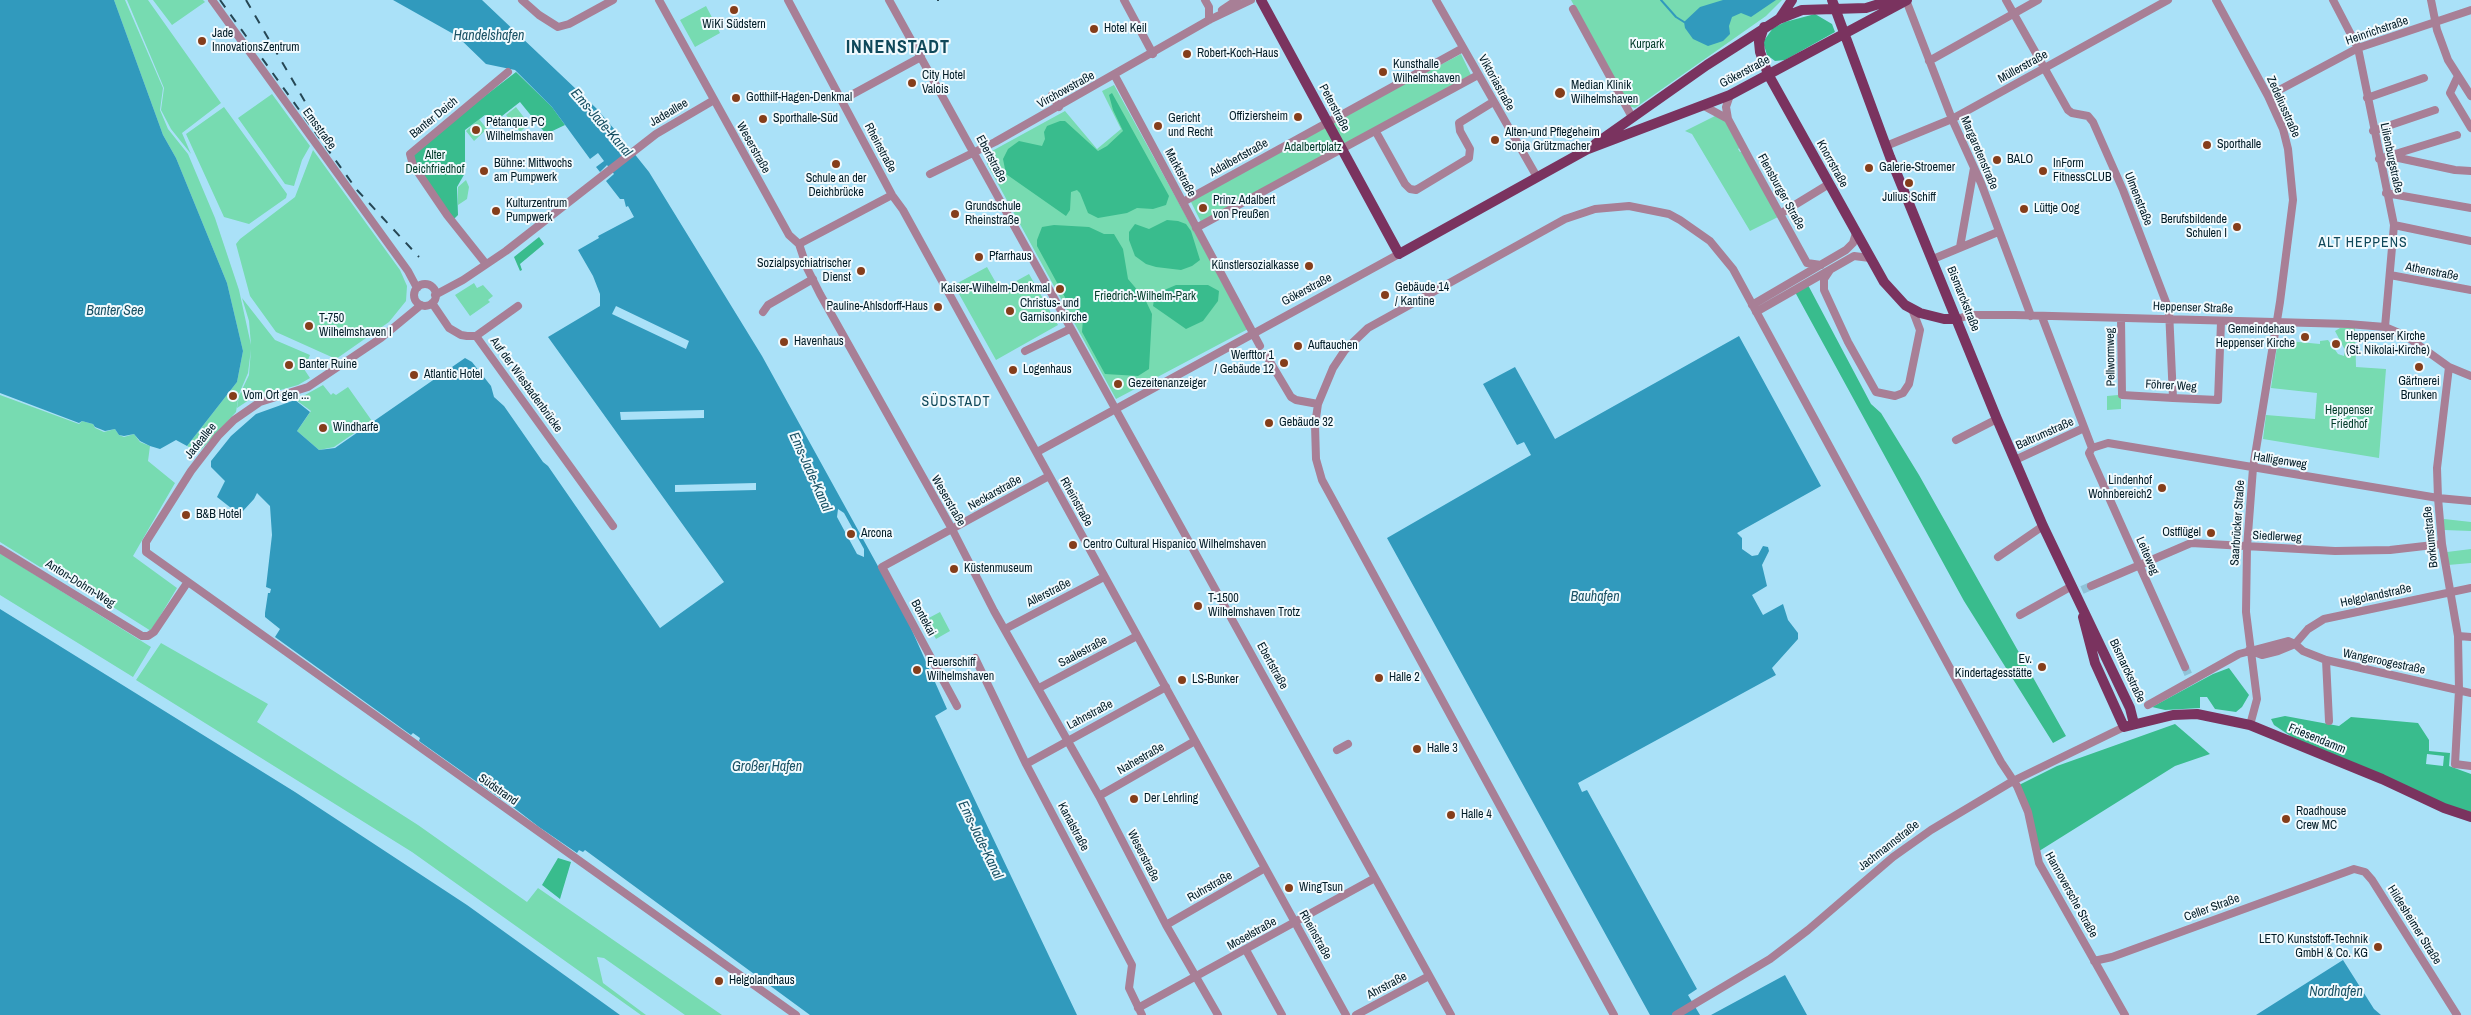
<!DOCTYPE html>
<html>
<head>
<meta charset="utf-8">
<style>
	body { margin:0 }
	canvas { display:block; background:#aae1f8 }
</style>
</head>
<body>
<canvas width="2471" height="1015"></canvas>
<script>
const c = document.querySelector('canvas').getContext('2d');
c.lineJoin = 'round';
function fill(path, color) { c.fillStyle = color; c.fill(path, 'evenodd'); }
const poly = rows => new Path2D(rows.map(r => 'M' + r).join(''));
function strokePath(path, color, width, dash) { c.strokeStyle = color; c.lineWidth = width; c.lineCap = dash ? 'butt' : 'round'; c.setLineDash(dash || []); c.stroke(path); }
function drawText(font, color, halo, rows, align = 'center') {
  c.font = font + ' "Archivo Narrow",sans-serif'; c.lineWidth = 4; c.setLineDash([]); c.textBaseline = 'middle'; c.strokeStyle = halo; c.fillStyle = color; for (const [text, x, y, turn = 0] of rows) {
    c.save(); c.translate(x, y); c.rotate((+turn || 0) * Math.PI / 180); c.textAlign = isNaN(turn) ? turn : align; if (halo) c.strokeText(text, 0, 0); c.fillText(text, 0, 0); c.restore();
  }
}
fill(poly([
	[114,0,125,0,163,88,160,110,168,129,188,154,215,218,239,290,251,345,249,321,242,298,275,340,310,355,304,369,310,378,298,385,252,398,237,408,239,396,249,375,251,349,248,373,239,394,236,412,199,452,187,446,237,382,243,351,227,283,176,158,163,135],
	[127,0,148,0,221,103,182,133,191,154,171,129,161,110,164,88],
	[153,0,203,0,205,2,172,25],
	[1571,0,1782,0,1766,16,1635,108,1629,106],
	[706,6,720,33,695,47,680,20],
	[1461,54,1472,77,1343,147,1331,123],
	[1114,85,1248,329,1116,399,987,164,992,151,1065,111,1097,149,1121,129,1102,91],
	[272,94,310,146,302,160,294,186,285,184,238,118],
	[224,107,287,194,286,198,249,224,224,217,186,134],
	[516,107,529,124,520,132,506,115],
	[1723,112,1741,147,1738,149,1740,152,1743,151,1778,217,1750,231,1692,134,1685,131],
	[479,119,487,129,474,141,466,131],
	[1325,126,1338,150,1201,222,1190,200],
	[313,150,400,270,407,286,406,301,389,322,336,359,276,332,250,296,236,244,240,239,295,197],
	[466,180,469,187,467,199,458,205,458,187],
	[987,267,1000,290,1029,274,1058,325,996,360,954,285],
	[474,283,477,288,483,285,493,296,488,300,490,302,470,316,455,295],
	[2340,328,2355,328,2356,367,2386,369,2379,458,2263,439,2266,415,2315,419,2317,393,2271,388,2278,340,2320,344,2320,341,2328,340,2338,354,2344,356,2345,350,2335,331],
	[323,385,331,395,333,393,336,395,348,387,372,421,334,447,319,450,297,431,311,411,296,400],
	[0,395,79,424,82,421,93,424,95,428,104,432,115,429,119,435,124,437,134,434,140,442,150,446,148,461,175,483,133,556,177,588,151,631,51,568,40,567,0,542],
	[2118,395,2121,399,2121,409,2107,410,2107,396],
	[2444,519,2471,522,2471,531,2444,530],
	[2471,549,2471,563,2448,565,2447,552],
	[0,553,151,647,133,677,0,595],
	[940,612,950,631,936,639,925,620],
	[161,643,268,704,257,722,418,825,527,902,538,888,722,1015,685,1015,604,958,597,957,603,983,646,1015,641,1015,412,852,136,680]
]), '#77dbb1');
fill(poly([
	[1815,14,1832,24,1835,32,1785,60,1775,61,1767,55,1763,42,1773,28,1785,22],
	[516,72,552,107,565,125,546,134,520,102,493,123,485,115,465,130,465,173,457,187,458,215,454,219,415,165,412,155,416,149],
	[1112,93,1169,196,1166,205,1153,209,1137,208,1127,213,1098,218,1088,213,1080,193,1077,190,1071,192,1070,210,1066,216,1006,174,1003,159,1008,149,1019,141,1042,146,1045,139,1044,132,1047,126,1060,121,1065,121,1098,151,1107,146,1123,131,1113,110,1109,95],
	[1167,220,1178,221,1186,224,1191,231,1200,260,1192,266,1181,270,1156,267,1146,264,1135,256,1129,240,1129,232,1135,224,1149,229],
	[1054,225,1089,227,1104,234,1114,234,1123,249,1128,279,1145,299,1152,314,1149,369,1138,376,1105,374,1082,332,1083,319,1074,305,1067,301,1037,246,1037,240,1042,227],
	[539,237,544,244,520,264,522,270,520,271,514,257],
	[1176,285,1208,285,1219,291,1218,301,1203,321,1186,329,1153,306,1155,294],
	[1808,285,1871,404,1881,413,1919,475,2066,736,2053,743,1964,601,1795,292],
	[2229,668,2249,695,2242,707,2236,712,2215,709,2207,697,2200,697,2200,708,2165,710,2152,707,2213,674],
	[2285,716,2339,726,2351,717,2418,723,2429,740,2429,751,2450,753,2449,766,2471,774,2471,816,2298,741,2274,725,2271,719],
	[2427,754,2444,756,2443,766,2426,764],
	[2175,724,2210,754,2175,766,2036,853,2019,785,2057,766],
	[558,858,571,862,560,899,542,885]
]), '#39bc8d');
fill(poly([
	[0,0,114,0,163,135,176,158,227,283,243,351,237,382,187,446,176,440,160,449,150,446,140,441,134,434,124,436,119,435,115,429,105,431,95,427,93,424,82,421,79,423,0,393],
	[393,0,482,0,596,108,621,137,613,143,618,150,625,145,629,147,649,172,762,356,906,617,947,709,935,716,1077,1015,810,1015,585,850,583,852,579,850,577,853,539,827,513,807,517,800,506,792,501,799,419,741,420,738,413,733,411,735,275,637,280,629,265,617,265,613,268,593,270,593,271,589,266,587,272,535,270,506,257,493,254,499,243,511,239,512,231,508,217,497,225,481,211,467,211,461,231,436,256,414,295,400,310,412,297,431,319,450,335,448,465,358,472,362,491,386,494,397,504,406,543,462,548,466,660,628,724,582,548,337,600,306,600,294,593,276,578,250,599,238,598,236,634,217,628,206,626,207,624,199,620,199,606,181,614,174,607,165,600,172,596,167,604,161,598,153,590,159,552,107,515,70,486,64,457,36],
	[616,306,689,341,686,349,612,314],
	[704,410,704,418,621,420,620,412],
	[756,483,756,490,675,492,675,485],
	[838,509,844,513,864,549,864,557,857,554,837,517],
	[1723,0,1776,0,1751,17,1741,13,1732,17,1729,26,1730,34,1723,41,1708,46,1693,39,1685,28,1684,22,1700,7],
	[1739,336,1821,486,1737,533,1742,538,1742,549,1752,556,1758,555,1763,546,1768,547,1769,551,1762,565,1767,586,1752,595,1763,615,1783,604,1788,620,1798,633,1798,639,1772,668,1776,675,1578,783,1582,792,1587,790,1697,989,1688,995,1700,1015,1650,1015,1387,538,1531,455,1524,442,1517,445,1483,384,1515,367,1555,439],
	[0,609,295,792,467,905,620,1015,0,1015],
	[2343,960,2374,1009,2381,1015,2256,1015],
	[1785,975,1807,1015,1711,1015]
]), '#319abd');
strokePath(poly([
	[1661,0,1676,17,1684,22]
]), '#319abd', 2);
strokePath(poly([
	[2082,590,2091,586],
	[2185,667,2189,676]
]), '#90c3d8', 8, [8, 4]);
strokePath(poly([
	[212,0,408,271,417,288],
	[522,0,539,15,558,27,569,24,613,0],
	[659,0,789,235,799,244,807,268,820,294,952,529,994,611,1099,796,1166,925,1218,1015],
	[788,0,892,195,903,210,1346,1015],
	[889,0,1451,1015],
	[1124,0,1153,54],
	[1205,0,1209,7,1209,20],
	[1436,0,1537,177],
	[1906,0,1952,119,1981,183,2031,316],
	[2006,0,2068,110,2072,113,2088,116,2093,122,2123,190,2169,310,2173,398],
	[2216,0,2268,96,2283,129,2288,149,2293,200,2280,302,2253,468,2247,547,2246,612,2257,699,2250,725],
	[2333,0,2358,48,2394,225,2385,327],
	[2431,0,2437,30,2448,60,2471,96],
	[1573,9,1632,117],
	[1222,10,1237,0],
	[1929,61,2038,0],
	[1115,76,1260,346],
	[2457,78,2450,93,2471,128],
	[1052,95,1059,107],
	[1730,95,1726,107,1728,119,1750,160,1807,263,1821,265],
	[2268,96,2358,48,2471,10],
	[2367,98,2424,78],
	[842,100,921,57],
	[1704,106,1728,119],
	[2373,131,2435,110],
	[1376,132,1405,184,1410,189,1416,190,1469,158,1470,149,1460,131,1459,123,1493,102],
	[1886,146,1952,119,2168,0],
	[2394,157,2455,170,2471,171],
	[2379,159,2457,135],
	[930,174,995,142,1209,20,1251,0],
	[2386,193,2471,208],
	[1183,202,1463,48],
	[1780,214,1829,184],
	[2394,225,2471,241],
	[1196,228,1478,75],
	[799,244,892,195],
	[1960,247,1974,168],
	[1933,259,1998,232],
	[486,264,447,215,413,165,410,154,508,72],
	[1830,270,1824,279,1824,290,1848,342,1876,392,1895,396,1903,393,1909,384,1920,330,1912,309],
	[2390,275,2471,290],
	'414 295a11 11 0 1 1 22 0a11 11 0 1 1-22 0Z',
	[435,295,463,280,506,251,656,134,714,100],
	[432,303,449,328,461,335,467,336,476,336,518,306],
	[421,305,381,338,308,387,260,402,234,420,218,436,191,471,146,542,146,552,796,1015],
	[1752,305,1846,250,1853,243,1856,233],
	[763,312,768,305,813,279],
	[1756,312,1854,256,1870,258],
	[2042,317,2092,448],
	[2121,318,2122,395,2173,398,2218,400,2221,322],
	[1957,319,1970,315,2015,315,2348,324,2385,327,2406,336,2449,367,2471,376],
	[476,336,613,526],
	[1025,351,1070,329],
	[1266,355,1291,397,1296,400,1318,404],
	[2449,367,2437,468,2438,498,2442,544,2458,636,2459,690,2455,764,2471,766],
	[1956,440,1997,419],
	[1037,452,1399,254],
	[2015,460,2084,428],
	[0,549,142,636,148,636,154,632,187,583],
	[1998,557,2043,526],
	[2091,586,2191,543,2335,551,2390,550,2442,544],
	[2020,615,2072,586],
	[1005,629,1104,577],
	[2458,636,2471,637],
	[2249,650,2262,655,2278,651,2295,644,2308,629,2324,619,2471,588],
	[975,658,1026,764,1132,965,1129,988,1142,1015],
	[2326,660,2329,721],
	[2185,667,2089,453,2092,448,2108,443,2438,498,2471,501],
	[1039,688,1137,636],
	[2148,705,2239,654,2288,641,2295,644,2303,651,2326,660,2471,693],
	[957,706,882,567,1049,476],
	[1337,750,1348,744],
	[1026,764,1166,687],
	[1099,796,1195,741],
	[1166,925,1265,868],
	[1246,950,1282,1015],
	[2094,961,2112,957,2354,869,2365,872,2372,880,2457,1015],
	[1138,1008,1375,878],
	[1356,1015,1429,976],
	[1614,1015,1322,480,1316,459,1315,425,1318,404,1333,368,1345,350,1368,328,1565,219,1595,209,1629,206,1669,214,1680,220,1710,241,1733,269,2001,762,2017,786,2028,812,2039,863,2125,1015],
	[1676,1015,1770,959,1808,930,1893,857,1931,830,2013,781,2124,727]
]), '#a87f96', 8);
strokePath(poly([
	[1261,0,1399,254,1588,149,1730,95,1907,0],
	[1832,0,1890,157,1997,419,2043,526,2130,708,2134,724],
	[1780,18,1792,0],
	[1764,27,1759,42,1760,52,1768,74,1884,282,1905,305,1920,313,1944,319,1957,319],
	[1595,144,1707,65,1779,19,1802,10,1866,8,1892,0],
	[2083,617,2095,663,2124,727,2173,715,2197,714,2250,725,2382,779,2444,808,2471,817]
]), '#7a335f', 10);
strokePath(poly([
	[220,0,357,190,419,257],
	[246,0,318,124],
	[938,0,938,1]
]), '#264755', 2, [9, 9]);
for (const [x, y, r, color] of [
	[734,10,5,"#853e1b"],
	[1094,29,5,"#853e1b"],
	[202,41,5,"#853e1b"],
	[1187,54,5,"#853e1b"],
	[1383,72,5,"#853e1b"],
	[912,83,5,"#853e1b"],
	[1560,93,6,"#853e1b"],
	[736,98,5,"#853e1b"],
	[1298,117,5,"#853e1b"],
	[763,119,5,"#853e1b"],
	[1158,126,5,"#853e1b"],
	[476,130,5,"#853e1b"],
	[1495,140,5,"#853e1b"],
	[2207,145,5,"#853e1b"],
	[1997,160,5,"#853e1b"],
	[836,164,5,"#853e1b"],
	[1869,168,5,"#853e1b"],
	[484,171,5,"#853e1b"],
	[2043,171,5,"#853e1b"],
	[1909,183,5,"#853e1b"],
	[1203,208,5,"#853e1b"],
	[2024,209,5,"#853e1b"],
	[496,211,5,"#853e1b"],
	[955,214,5,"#853e1b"],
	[2237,227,5,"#853e1b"],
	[979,257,5,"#853e1b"],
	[1309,266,5,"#853e1b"],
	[861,271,5,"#853e1b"],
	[1060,289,5,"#853e1b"],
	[1385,295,5,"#853e1b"],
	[938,307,5,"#853e1b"],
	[1010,311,5,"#853e1b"],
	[309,326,5,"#853e1b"],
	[2305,337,5,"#853e1b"],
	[784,342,5,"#853e1b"],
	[2336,344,5,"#853e1b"],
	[1298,346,5,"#853e1b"],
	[1284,363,5,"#853e1b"],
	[289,365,5,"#853e1b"],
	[2419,367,5,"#853e1b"],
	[1013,370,5,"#853e1b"],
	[414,375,5,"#853e1b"],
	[1118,384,5,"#853e1b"],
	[233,396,5,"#853e1b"],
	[1269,423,5,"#853e1b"],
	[323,428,5,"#853e1b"],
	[2162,488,5,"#853e1b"],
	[186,515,5,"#853e1b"],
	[2211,533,5,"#853e1b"],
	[851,534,5,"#853e1b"],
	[1073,545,5,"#853e1b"],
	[954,569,5,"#853e1b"],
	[1198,606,5,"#853e1b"],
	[2042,667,5,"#853e1b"],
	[917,670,5,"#853e1b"],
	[1379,678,5,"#853e1b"],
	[1182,680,5,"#853e1b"],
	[1417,749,5,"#853e1b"],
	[1134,799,5,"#853e1b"],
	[1451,815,5,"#853e1b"],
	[2286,819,5,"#853e1b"],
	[1289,888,5,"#853e1b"],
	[2378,947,5,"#853e1b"],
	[719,981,5,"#853e1b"]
]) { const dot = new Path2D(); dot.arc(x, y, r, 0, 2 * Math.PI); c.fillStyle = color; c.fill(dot); strokePath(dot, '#f1fafe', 2); }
drawText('12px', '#001b26', '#f1fafe', [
	["WiKi Südstern",734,25,"center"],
	["Hotel Keil",1104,29],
	["Jade",212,34],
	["InnovationsZentrum",212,48],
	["Robert-Koch-Haus",1197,54],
	["Kunsthalle",1393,65],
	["Wilhelmshaven",1393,79],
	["City Hotel",922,76],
	["Valois",922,90],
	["Median Klinik",1571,86],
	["Wilhelmshaven",1571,100],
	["Gotthilf-Hagen-Denkmal",746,98],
	["Offiziersheim",1288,117,"right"],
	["Sporthalle-Süd",773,119],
	["Gericht",1168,119],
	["und Recht",1168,133],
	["Pétanque PC",486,123],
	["Wilhelmshaven",486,137],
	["Alten-und Pflegeheim",1505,133],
	["Sonja Grützmacher",1505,147],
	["Sporthalle",2217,145],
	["BALO",2007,160],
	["Bühne: Mittwochs",494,164],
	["am Pumpwerk",494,178],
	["InForm",2053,164],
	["FitnessCLUB",2053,178],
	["Galerie-Stroemer",1879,168],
	["Schule an der",836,179,"center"],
	["Deichbrücke",836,193,"center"],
	["Julius Schiff",1909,198,"center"],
	["Prinz Adalbert",1213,201],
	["von Preußen",1213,215],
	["Kulturzentrum",506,204],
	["Pumpwerk",506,218],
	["Grundschule",965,207],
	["Rheinstraße",965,221],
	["Lüttje Oog",2034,209],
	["Berufsbildende",2227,220,"right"],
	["Schulen I",2227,234,"right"],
	["Pfarrhaus",989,257],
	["Sozialpsychiatrischer",851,264,"right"],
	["Dienst",851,278,"right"],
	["Künstlersozialkasse",1299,266,"right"],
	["Gebäude 14",1395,288],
	["/ Kantine",1395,302],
	["Kaiser-Wilhelm-Denkmal",1050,289,"right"],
	["Christus- und",1020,304],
	["Garnisonkirche",1020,318],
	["Pauline-Ahlsdorff-Haus",928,307,"right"],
	["T-750",319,319],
	["Wilhelmshaven I",319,333],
	["Gemeindehaus",2295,330,"right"],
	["Heppenser Kirche",2295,344,"right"],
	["Heppenser Kirche",2346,337],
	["(St. Nikolai-Kirche)",2346,351],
	["Havenhaus",794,342],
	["Auftauchen",1308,346],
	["Werfttor 1",1274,356,"right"],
	["/ Gebäude 12",1274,370,"right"],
	["Banter Ruine",299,365],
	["Logenhaus",1023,370],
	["Atlantic Hotel",424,375],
	["Gärtnerei",2419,382,"center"],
	["Brunken",2419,396,"center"],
	["Gezeitenanzeiger",1128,384],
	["Vom Ort gen ...",243,396],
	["Gebäude 32",1279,423],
	["Windharfe",333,428],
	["Lindenhof",2152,481,"right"],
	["Wohnbereich2",2152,495,"right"],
	["B&B Hotel",196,515],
	["Ostflügel",2201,533,"right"],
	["Arcona",861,534],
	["Centro Cultural Hispanico Wilhelmshaven",1083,545],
	["Küstenmuseum",964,569],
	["T-1500",1208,599],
	["Wilhelmshaven Trotz",1208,613],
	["Ev.",2032,660,"right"],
	["Kindertagesstätte",2032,674,"right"],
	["Feuerschiff",927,663],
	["Wilhelmshaven",927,677],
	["Halle 2",1389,678],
	["LS-Bunker",1192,680],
	["Halle 3",1427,749],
	["Der Lehrling",1144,799],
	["Roadhouse",2296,812],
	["Crew MC",2296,826],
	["Halle 4",1461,815],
	["WingTsun",1299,888],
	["LETO Kunststoff-Technik",2368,940,"right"],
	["GmbH & Co. KG",2368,954,"right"],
	["Helgolandhaus",729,981]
], 'left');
drawText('12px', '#001b26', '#f1fafe', [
	["Heinrichstraße",2377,31,-19],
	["Müllerstraße",2023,67,-29],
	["Gökerstraße",1745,72,-28],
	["Viktoriastraße",1496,83,61],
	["Virchowstraße",1066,90,-29],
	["Zedeliusstraße",2283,107,66],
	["Peterstraße",1334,108,62],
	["Jadeallee",669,113,-31],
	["Banter Deich",434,118,-39],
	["Emsstraße",319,129,54],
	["Weserstraße",753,148,61],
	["Rheinstraße",880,148,62],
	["Margaretenstraße",1979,153,67],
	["Adalbertstraße",1239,158,-29],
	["Lilienburgstraße",2391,158,78],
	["Ebertstraße",991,159,62],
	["Knorrstraße",1832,164,61],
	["Marktstraße",1180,173,62],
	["Flensburger Straße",1781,192,61],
	["Ulmenstraße",2138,199,68],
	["Athenstraße",2432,272,11],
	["Gökerstraße",1307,290,-28],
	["Bismarckstraße",1963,299,68],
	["Heppenser Straße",2193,308,2],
	["Pellwormweg",2111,357,-91],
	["Auf der Wiesbadenbrücke",526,385,54],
	["Föhrer Weg",2171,386,3],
	["Baltrumstraße",2045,434,-24],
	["Jadeallee",201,441,-51],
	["Halligenweg",2280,461,9],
	["Neckarstraße",995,493,-29],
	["Weserstraße",948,501,60],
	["Rheinstraße",1076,502,61],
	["Saarbrücker Straße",2238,523,-86],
	["Siedlerweg",2277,537,3],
	["Borkumstraße",2431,537,-96],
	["Leiteweg",2147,556,66],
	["Anton-Dohrn-Weg",80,584,32],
	["Allerstraße",1049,593,-27],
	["Helgolandstraße",2376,596,-12],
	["Bontekai",923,618,62],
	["Saalestraße",1083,652,-28],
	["Wangeroogestraße",2384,662,12],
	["Ebertstraße",1272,666,61],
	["Bismarckstraße",2127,671,65],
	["Lahnstraße",1090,715,-28],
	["Friesendamm",2317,739,22],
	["Nahestraße",1141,759,-30],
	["Südstrand",498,790,35],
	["Kanalstraße",1073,827,62],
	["Jachmannstraße",1889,846,-38],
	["Weserstraße",1143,856,63],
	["Ruhrstraße",1210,887,-30],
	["Hannoversche Straße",2071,895,61],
	["Celler Straße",2212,908,-20],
	["Hildesheimer Straße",2414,925,58],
	["Moselstraße",1252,934,-29],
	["Rheinstraße",1315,935,61],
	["Ahrstraße",1387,986,-28]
]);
drawText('12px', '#003a28', '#f1fafe', [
	["Kurpark",1647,45],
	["Adalbertplatz",1313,148],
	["Alter",435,156],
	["Deichfriedhof",435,170],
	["Friedrich-Wilhelm-Park",1145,297],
	["Heppenser",2349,411],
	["Friedhof",2349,425]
]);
drawText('italic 14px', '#195164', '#f1fafe', [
	["Handelshafen",489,36],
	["Ems-Jade-Kanal",601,123,49],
	["Banter See",115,311],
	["Ems-Jade-Kanal",810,472,66],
	["Bauhafen",1595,597],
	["Großer Hafen",767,767],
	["Ems-Jade-Kanal",980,840,64],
	["Nordhafen",2336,992]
]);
c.letterSpacing = '1px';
drawText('14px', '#0f485a', '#f1fafe', [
	["ALT HEPPENS",2363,243],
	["SÜDSTADT",956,402]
]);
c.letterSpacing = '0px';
c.letterSpacing = '1px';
drawText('bold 18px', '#0f485a', '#f1fafe', [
	["INNENSTADT",898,48]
]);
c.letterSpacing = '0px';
</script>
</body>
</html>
